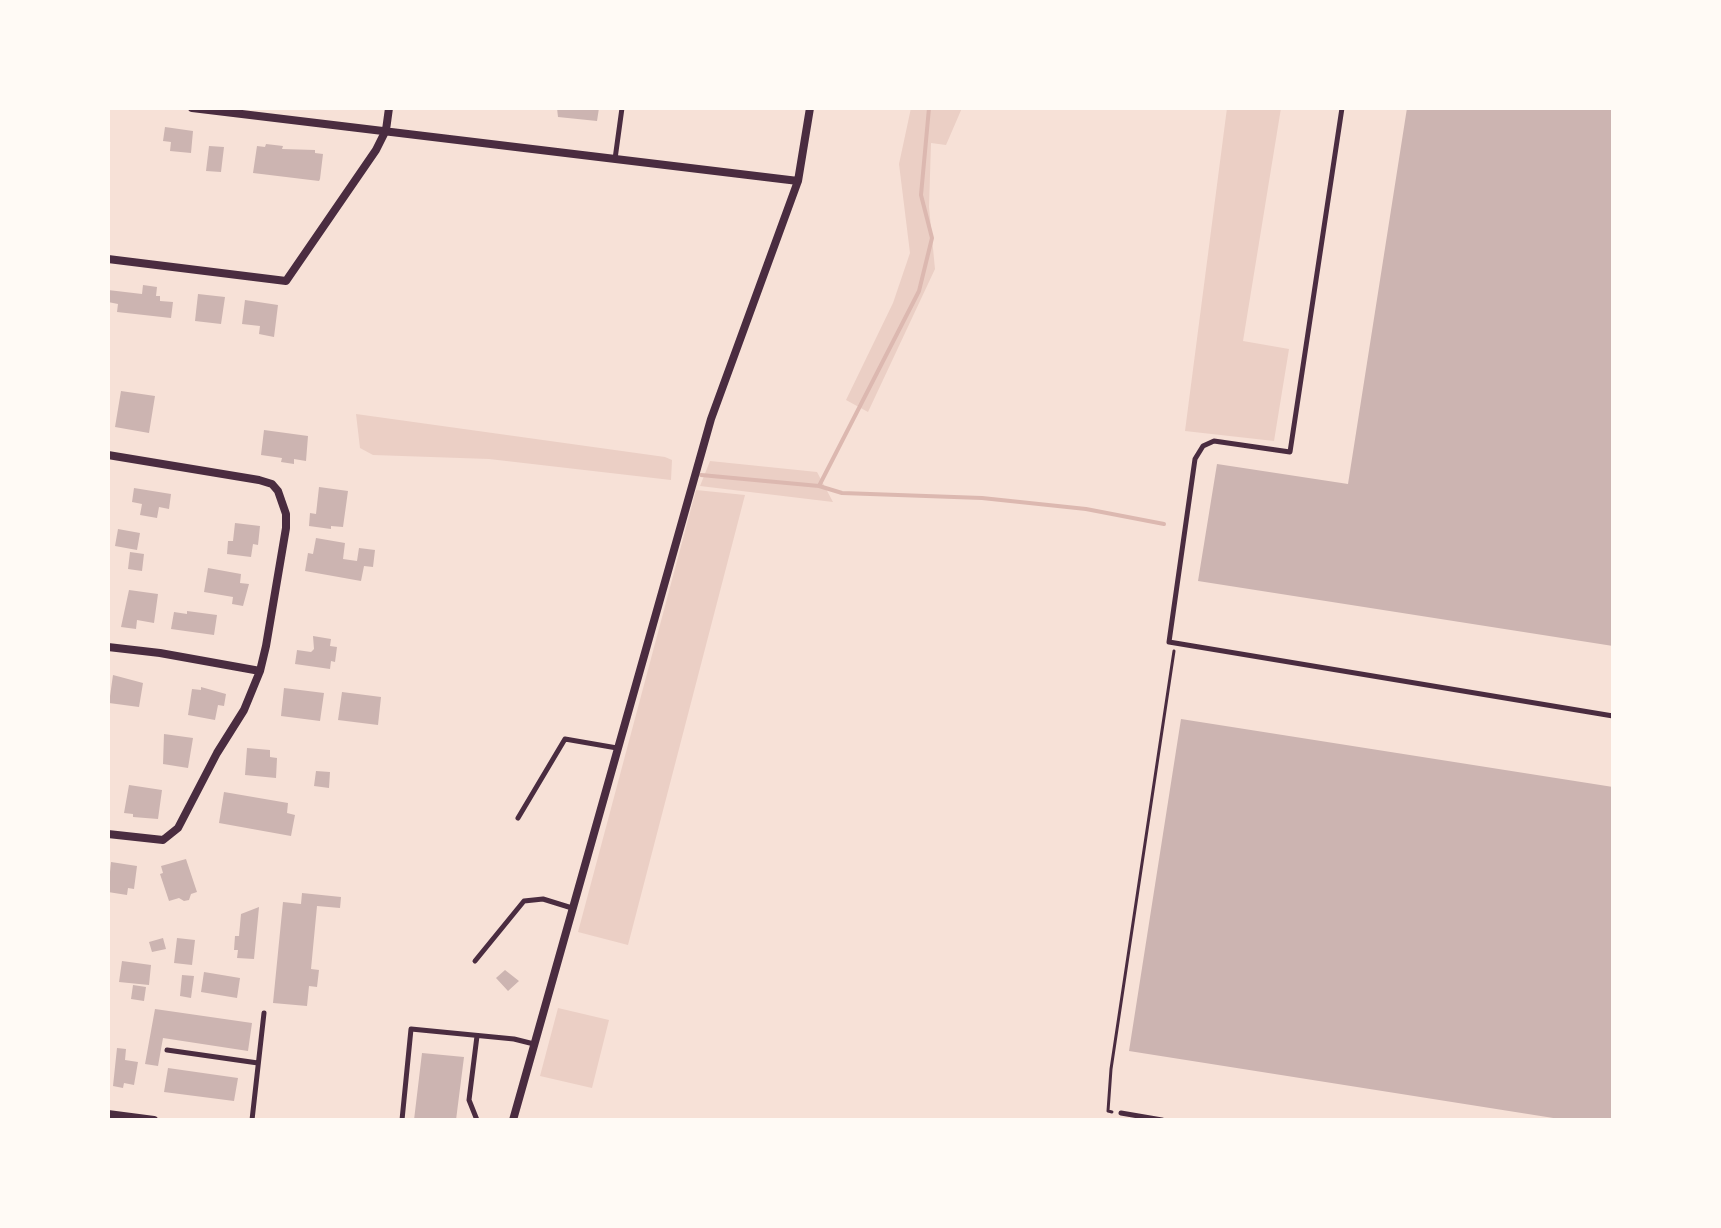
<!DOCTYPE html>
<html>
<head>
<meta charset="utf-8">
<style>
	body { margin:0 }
	#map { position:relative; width:1721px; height:1228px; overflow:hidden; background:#f7e1d7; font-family:Raleway,sans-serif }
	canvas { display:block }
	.frame { position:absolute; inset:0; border:110px solid #fffaf5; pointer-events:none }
</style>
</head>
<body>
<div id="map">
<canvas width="1721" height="1228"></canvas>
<div class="frame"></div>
</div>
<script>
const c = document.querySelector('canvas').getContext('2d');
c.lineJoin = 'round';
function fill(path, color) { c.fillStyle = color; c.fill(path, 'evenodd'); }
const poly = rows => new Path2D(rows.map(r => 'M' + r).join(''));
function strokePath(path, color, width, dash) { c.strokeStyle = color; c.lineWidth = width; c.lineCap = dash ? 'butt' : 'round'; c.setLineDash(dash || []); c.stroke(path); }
fill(poly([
	[911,108,962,108,946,145,931,143,929,207,935,269,868,412,846,400,893,303,910,253,899,164],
	[1227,108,1281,108,1243,341,1289,349,1274,441,1185,431],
	[356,414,665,457,672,460,671,480,489,459,373,455,360,448],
	[710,461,817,472,833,502,700,486],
	[696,490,745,495,628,945,578,932],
	[558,1008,609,1020,592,1088,540,1076]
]), '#ebcfc5');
strokePath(poly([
	[701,475,819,486,919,291,932,238,921,195,929,108],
	[819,486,842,493,982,498,1086,509,1164,524]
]), '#dcb8b0', 4);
fill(poly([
	[557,108,599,108,597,121,558,117],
	[1407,108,1613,108,1613,646,1198,581,1217,464,1348,484],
	[165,127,193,131,191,153,170,151,171,142,163,141],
	[266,144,283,146,282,149,315,150,315,153,323,154,320,179,319,181,253,173,257,146,265,147],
	[209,146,224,147,221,172,206,171],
	[143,285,157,287,156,296,160,296,160,301,173,302,171,318,117,312,118,304,108,302,108,290,142,294],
	[198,294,225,297,221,324,195,321],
	[245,300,278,305,274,337,259,334,260,326,242,324],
	[121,391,155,396,149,433,115,427],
	[264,430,308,436,306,461,294,459,294,464,281,462,282,458,261,455],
	[319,487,348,491,343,527,331,526,331,529,309,526,310,513,316,514],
	[134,488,171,494,169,509,159,507,157,518,140,515,142,504,132,502],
	[235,523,260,526,258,545,253,544,251,557,227,554,228,541,233,541],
	[118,529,140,533,137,550,115,546],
	[316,538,345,543,343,559,357,561,359,548,375,550,373,567,364,566,361,581,305,571,308,553,313,554],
	[130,552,144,554,142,571,128,569],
	[208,568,241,574,240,583,249,584,243,606,232,604,233,597,204,592],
	[129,590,158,594,154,623,137,620,136,629,121,627],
	[187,611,217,615,214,635,171,629,174,612,187,614],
	[313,636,331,639,330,646,337,647,335,662,331,661,330,669,295,664,297,650,311,652,314,649],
	[113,675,143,683,139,707,109,703],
	[201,687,226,694,224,706,218,705,215,720,188,715,192,689,201,690],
	[284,688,324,693,320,721,281,716],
	[342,692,381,697,378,725,338,720],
	[1181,719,1613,787,1613,1120,1566,1120,1129,1051],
	[164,734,193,738,188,768,163,764],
	[247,748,270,750,270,757,277,758,276,778,245,775],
	[316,771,330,772,329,788,314,786],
	[129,785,162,790,158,819,133,817,133,814,124,813],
	[224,792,288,803,287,813,295,815,291,836,219,823],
	[186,859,197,892,191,894,189,900,184,901,179,898,169,901,160,874,163,873,161,866],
	[111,862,137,866,134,889,128,888,127,895,108,892],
	[302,893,341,897,340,908,317,906,311,969,319,970,317,987,309,986,307,1006,273,1003,283,902,301,904],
	[259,907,254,959,237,958,238,950,234,950,235,936,239,936,241,914],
	[163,938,166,949,152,952,149,942],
	[177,938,195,940,192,965,174,963],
	[122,961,151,965,149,985,119,982],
	[505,970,519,981,508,991,496,978],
	[204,972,240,978,237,998,201,992],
	[182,975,194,976,191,998,180,996],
	[133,985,146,987,144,1001,131,999],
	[155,1009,252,1023,248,1051,163,1038,158,1066,145,1064],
	[117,1048,126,1049,125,1060,138,1062,134,1085,124,1083,123,1088,113,1086],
	[422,1053,464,1057,456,1120,414,1120],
	[168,1068,238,1078,234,1101,164,1092]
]), '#ccb4b1');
strokePath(poly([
	[1112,1112,1108,1111,1111,1069,1174,651]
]), '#4a2c40', 3);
strokePath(poly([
	[1342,108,1290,452,1214,441,1203,446,1195,459,1169,642,1613,716],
	[615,159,622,108],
	[518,818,565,739,617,748],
	[475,961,524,901,543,899,572,908],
	[167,1050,258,1063],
	[1121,1113,1162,1120],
	[252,1120,264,1013],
	[402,1120,411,1029,514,1039,534,1044],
	[477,1120,469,1100,477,1036]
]), '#4a2c40', 5);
strokePath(poly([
	[192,108,798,181],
	[108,259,286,281,376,150,386,130,389,108],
	[108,455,259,480,272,484,278,491,286,514,286,528,266,646,260,671,244,710,217,753,178,828,163,840,108,834],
	[108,647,160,653,260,671],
	[108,1114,154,1120],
	[513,1120,711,419,798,181,810,108]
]), '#4a2c40', 8);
</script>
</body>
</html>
